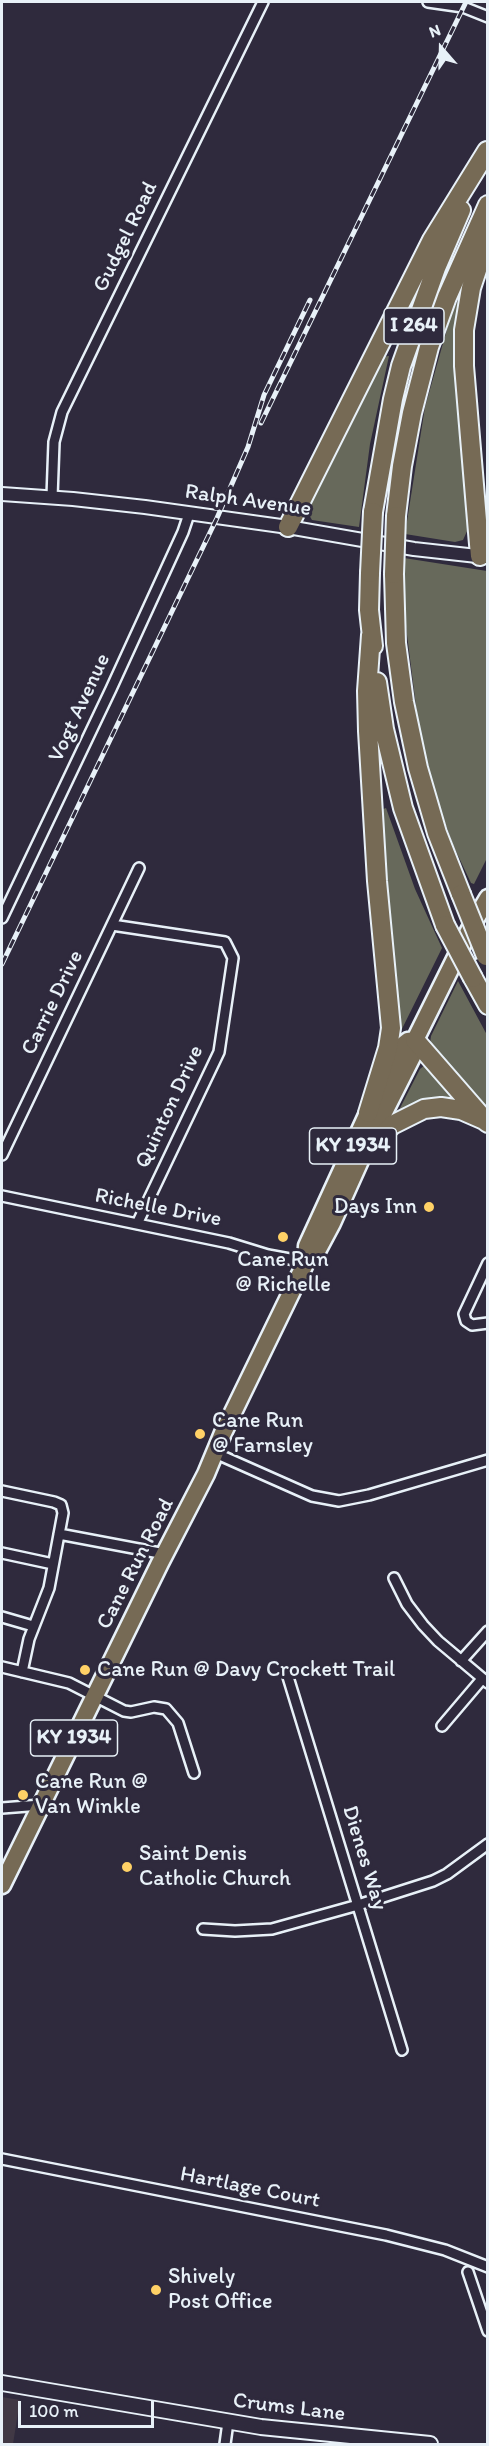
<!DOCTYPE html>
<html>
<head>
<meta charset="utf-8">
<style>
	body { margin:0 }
	#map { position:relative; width:489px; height:2446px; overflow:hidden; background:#2f2a3d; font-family:Itim,sans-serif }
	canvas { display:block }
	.frame { position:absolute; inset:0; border:3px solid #e8f1f8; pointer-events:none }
	.north { position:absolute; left:411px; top:18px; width:60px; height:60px; -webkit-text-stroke:4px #2f2a3d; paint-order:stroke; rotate:340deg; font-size:16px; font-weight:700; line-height:24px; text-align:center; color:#e8f1f8 }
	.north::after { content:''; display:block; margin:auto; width:21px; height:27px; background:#e8f1f8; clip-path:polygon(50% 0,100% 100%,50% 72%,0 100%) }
	.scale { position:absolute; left:18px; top:2401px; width:136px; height:27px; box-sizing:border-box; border:3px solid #e8f1f8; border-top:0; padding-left:8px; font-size:18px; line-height:21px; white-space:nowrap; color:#e8f1f8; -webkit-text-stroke:4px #2f2a3d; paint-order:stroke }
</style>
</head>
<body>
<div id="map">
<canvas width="489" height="2446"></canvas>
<div class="frame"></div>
<div class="north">N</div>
<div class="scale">100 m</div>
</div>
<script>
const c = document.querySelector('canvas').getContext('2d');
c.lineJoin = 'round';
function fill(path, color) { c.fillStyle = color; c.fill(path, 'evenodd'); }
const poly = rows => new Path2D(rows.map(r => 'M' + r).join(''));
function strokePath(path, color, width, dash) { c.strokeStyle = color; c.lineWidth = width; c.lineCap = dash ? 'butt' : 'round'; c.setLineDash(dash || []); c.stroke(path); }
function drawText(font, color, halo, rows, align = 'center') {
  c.font = font + ' Itim,sans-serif'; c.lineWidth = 6; c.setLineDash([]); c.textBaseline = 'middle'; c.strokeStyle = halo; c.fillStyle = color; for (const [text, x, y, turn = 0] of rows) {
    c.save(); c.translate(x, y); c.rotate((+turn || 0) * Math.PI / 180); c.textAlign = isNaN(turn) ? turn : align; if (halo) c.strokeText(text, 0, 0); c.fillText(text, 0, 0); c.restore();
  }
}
fill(poly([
	[2,2397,20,2400,13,2444,2,2444]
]), '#413945');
fill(poly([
	[458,300,468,529,463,540,455,542,405,534,425,407,451,315],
	[389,356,370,444,359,527,312,520,308,513,308,503,380,357],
	[404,558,487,571,488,856,474,884,471,883,453,845,438,803,419,730,403,603],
	[386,808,415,889,442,948,394,1045,378,811],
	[458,981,487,1035,487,1111,432,1049,430,1043,431,1036],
	[425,1065,455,1101,398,1112,420,1069]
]), '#67695b');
const minor = poly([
	[428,2,463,7,488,17],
	[52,497,54,442,62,412,263,2],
	[2,918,111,689,183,532,189,514],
	[112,925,225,942,233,958,219,1052,137,1224],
	[2,1155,139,868],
	[2,1196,229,1243,268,1255,306,1262],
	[488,1263,464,1314,466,1321,472,1325,488,1323],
	[215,1453,312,1496,339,1501,369,1495,488,1460],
	[2,1491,54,1502,61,1505,63,1513,49,1588,29,1639,22,1672],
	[59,1534,165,1554],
	[2,1553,53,1564],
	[394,1578,407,1604,423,1625,438,1641,488,1683],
	[2,1617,33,1626],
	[461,1661,488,1631],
	[2,1667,69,1683,124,1711,131,1712,154,1707,166,1709,178,1723,194,1773],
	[288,1677,402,2050],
	[442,1726,482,1679],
	[2,1808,41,1805],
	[203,1929,235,1931,272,1929,358,1905,433,1881,447,1874,488,1844],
	[2,2159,386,2235,445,2250,488,2267],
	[468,2272,488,2331],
	[225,2444,228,2422]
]);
const tertiary = poly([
	[2,494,73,499,145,507,288,527,414,549,486,557]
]);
const secondary = poly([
	[2,2383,261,2427,430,2444]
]);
const trunk = poly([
	[310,1259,316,1253,332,1223,363,1154,416,1049,415,1040,472,925,488,898],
	[2,1885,160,1563,206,1474,223,1433,306,1262,307,1246,368,1113,403,1045,408,1041,415,1040]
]);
const motorway = poly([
	[373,512,393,399,401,366,436,268,461,210],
	[396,516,402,466,412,413,429,347,447,297,488,205],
	[288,527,432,240,487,151],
	[480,556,464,366,464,330,471,288,488,237],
	[370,573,369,610,373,646],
	[394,574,396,643,404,702,418,768,437,833,461,894],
	[377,682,384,729,403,808,445,925],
	[473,978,488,1005],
	[415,1040,483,1118],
	[368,1113,388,1048,391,1028,377,881,368,731,367,691,371,635],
	[363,1154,392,1125,424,1109,441,1107,461,1110,484,1120,488,1123]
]);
strokePath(minor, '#e8f1f8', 14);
strokePath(tertiary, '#e8f1f8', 16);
strokePath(secondary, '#e8f1f8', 18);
strokePath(trunk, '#e8f1f8', 21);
strokePath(motorway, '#e8f1f8', 22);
strokePath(minor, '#2f2a3d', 9);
strokePath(tertiary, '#2f2a3d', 12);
strokePath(secondary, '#2f2a3d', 14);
strokePath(trunk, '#766a55', 16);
strokePath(motorway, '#766a55', 18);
const rail = poly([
	[261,423,466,2],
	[2,964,217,518,248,447,264,395,310,300]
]);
strokePath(rail, '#e8f1f8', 5);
strokePath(rail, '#2f2a3d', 3, [9]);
const motorwayBridge = poly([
	[370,573,373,512],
	[394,574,396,516],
	[461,894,486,956],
	[445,925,473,978]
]);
strokePath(motorwayBridge, '#e8f1f8', 22, []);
strokePath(motorwayBridge, '#766a55', 18);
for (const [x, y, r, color] of [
	[429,1207,6,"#ffd166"],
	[283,1237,6,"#ffd166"],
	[200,1434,6,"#ffd166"],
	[85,1670,6,"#ffd166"],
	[23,1795,6,"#ffd166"],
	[127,1867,6,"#ffd166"],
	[156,2290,6,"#ffd166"]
]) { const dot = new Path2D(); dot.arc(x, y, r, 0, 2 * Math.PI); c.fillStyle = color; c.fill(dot); strokePath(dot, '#2f2a3d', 2); }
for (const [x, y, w] of [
	[414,326,60],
	[353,1146,87],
	[74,1738,87]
]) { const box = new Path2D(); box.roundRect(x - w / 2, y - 18, w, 36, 4.5); c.fillStyle = '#2f2a3d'; c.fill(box); strokePath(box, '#e8f1f8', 1.5); }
drawText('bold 21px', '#e8f1f8', null, [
	["I 264",414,326],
	["KY 1934",353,1146],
	["KY 1934",74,1738]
]);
drawText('22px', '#e8f1f8', '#2f2a3d', [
	["Gudgel Road",126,237,-64],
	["Ralph Avenue",248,501,8],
	["Vogt Avenue",80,708,-65],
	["Carrie Drive",53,1003,-64],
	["Quinton Drive",170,1107,-65],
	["Richelle Drive",158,1208,11],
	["Cane Run Road",136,1564,-63],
	["Dienes Way",364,1858,73],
	["Hartlage Court",250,2188,11],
	["Crums Lane",289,2408,7]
]);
drawText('22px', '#e8f1f8', '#2f2a3d', [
	["Days Inn",417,1207,"right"],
	["Cane Run",283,1260,"center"],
	["@ Richelle",283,1285,"center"],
	["Cane Run",212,1421],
	["@ Farnsley",212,1446],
	["Cane Run @ Davy Crockett Trail",97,1670],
	["Cane Run @",35,1782],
	["Van Winkle",35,1807],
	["Saint Denis",139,1854],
	["Catholic Church",139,1879],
	["Shively",168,2277],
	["Post Office",168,2302]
], 'left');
</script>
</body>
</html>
